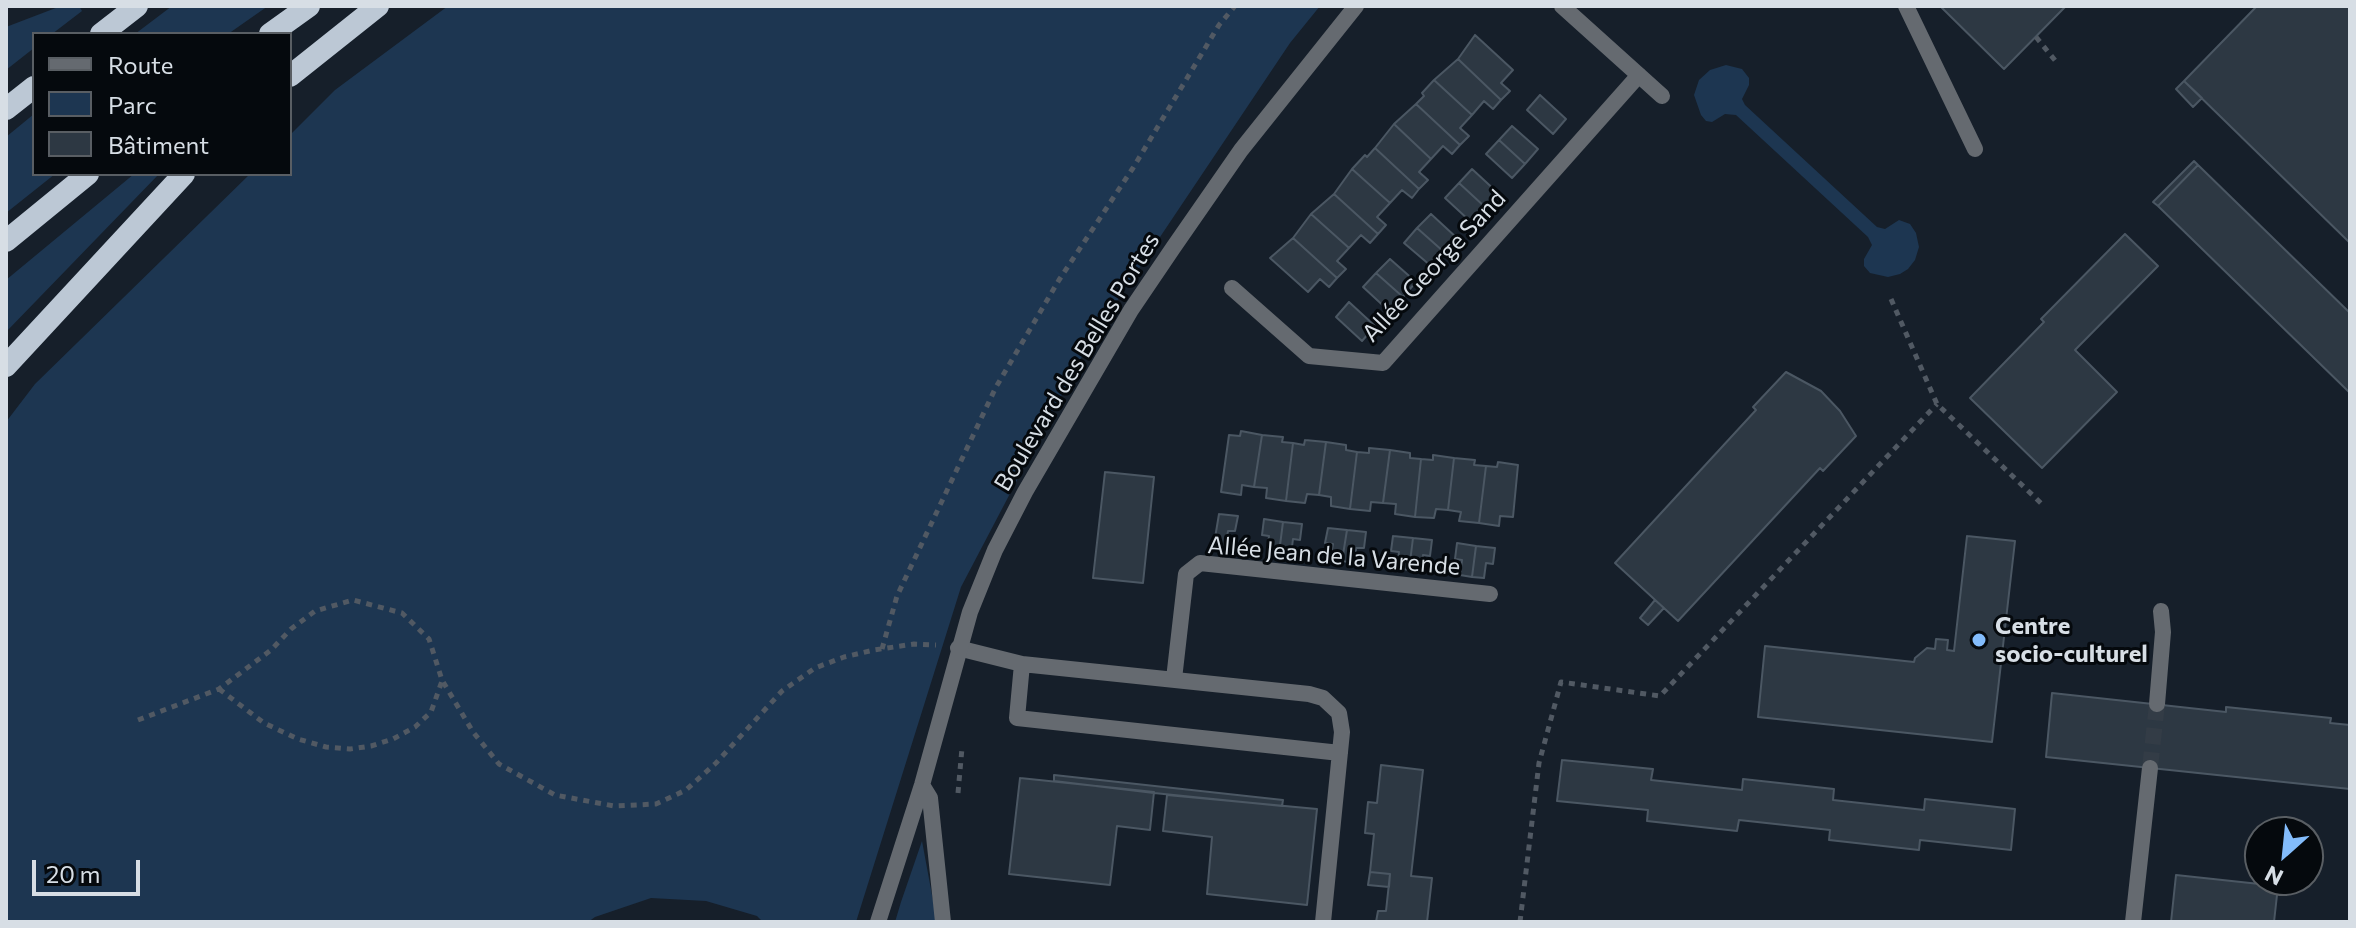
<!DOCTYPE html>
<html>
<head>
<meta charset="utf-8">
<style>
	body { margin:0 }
	#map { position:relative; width:2356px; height:928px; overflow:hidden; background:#161f2a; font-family:Commissioner,sans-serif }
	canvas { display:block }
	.frame { position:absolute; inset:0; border:8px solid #d7dee5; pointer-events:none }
	.legend { position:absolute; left:32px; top:32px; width:260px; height:144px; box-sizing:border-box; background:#05090d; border:2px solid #595e63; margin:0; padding:10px 14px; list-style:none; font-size:24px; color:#d7dee5 }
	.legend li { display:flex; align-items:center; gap:16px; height:40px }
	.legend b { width:40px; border:2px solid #595e63 }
	.north { position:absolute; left:2244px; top:816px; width:80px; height:80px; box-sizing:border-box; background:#05090d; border:2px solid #595e63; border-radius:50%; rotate:207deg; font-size:22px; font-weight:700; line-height:32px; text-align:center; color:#d7dee5 }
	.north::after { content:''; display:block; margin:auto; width:28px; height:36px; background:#83bcfb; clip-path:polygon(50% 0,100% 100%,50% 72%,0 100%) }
	.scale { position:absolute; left:32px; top:860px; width:108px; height:36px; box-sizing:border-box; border:4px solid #d7dee5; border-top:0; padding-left:10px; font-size:24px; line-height:28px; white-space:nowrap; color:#d7dee5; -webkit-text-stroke:6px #05090d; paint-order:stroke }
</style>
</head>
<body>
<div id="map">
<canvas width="2356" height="928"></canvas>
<div class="frame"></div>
<ul class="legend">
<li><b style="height:10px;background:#656a70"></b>Route</li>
<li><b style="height:22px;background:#1d3651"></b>Parc</li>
<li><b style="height:22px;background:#2d3843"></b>Bâtiment</li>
</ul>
<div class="north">N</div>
<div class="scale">20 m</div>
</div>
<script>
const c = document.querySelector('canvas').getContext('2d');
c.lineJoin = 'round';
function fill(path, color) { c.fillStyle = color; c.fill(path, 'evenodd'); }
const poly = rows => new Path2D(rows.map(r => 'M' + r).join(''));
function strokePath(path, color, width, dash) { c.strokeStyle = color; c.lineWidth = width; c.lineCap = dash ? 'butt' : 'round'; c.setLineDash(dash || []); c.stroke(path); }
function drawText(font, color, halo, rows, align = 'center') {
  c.font = font + ' Commissioner,sans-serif'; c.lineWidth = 6; c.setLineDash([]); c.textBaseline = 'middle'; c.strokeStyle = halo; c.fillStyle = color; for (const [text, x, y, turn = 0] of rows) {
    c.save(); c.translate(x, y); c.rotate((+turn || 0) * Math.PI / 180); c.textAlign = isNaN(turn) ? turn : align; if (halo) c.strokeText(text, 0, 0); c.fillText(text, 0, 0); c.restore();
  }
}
fill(poly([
	[61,6,79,6,82,11,52,34,34,34,34,48,6,70,6,27],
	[172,6,268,6,228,34,135,34],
	[448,6,1320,6,1290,43,1089,343,961,587,856,922,763,922,757,916,706,901,651,898,595,917,588,922,6,922,6,422,35,384,250,174,290,174,290,135,335,90],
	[1726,65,1742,69,1749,78,1749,85,1742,99,1745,105,1877,227,1885,229,1899,220,1910,224,1916,233,1919,247,1915,260,1908,269,1900,274,1888,277,1870,273,1864,266,1864,259,1872,245,1868,237,1736,115,1725,114,1712,122,1706,121,1701,115,1694,95,1699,80,1710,70],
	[34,114,34,174,55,174,6,213,6,137],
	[134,174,159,174,6,332,6,280],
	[922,841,937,922,895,922,901,902]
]), '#1d3651');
const building = poly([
	[1940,6,2066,6,2004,69,1940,6],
	[2257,6,2350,6,2350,243,2184,81,2257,6],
	[1475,35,1513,70,1501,83,1510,91,1501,100,1458,59,1475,35],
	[1458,59,1501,100,1493,109,1484,101,1472,115,1434,80,1458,59],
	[1434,80,1472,115,1460,128,1469,136,1460,145,1416,104,1424,96,1422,93,1434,80],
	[2184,81,2202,98,2193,107,2176,89,2184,81],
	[1540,95,1566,119,1553,134,1527,110,1540,95],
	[1416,104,1460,145,1452,154,1443,146,1431,159,1394,124,1416,104],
	[1394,124,1431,159,1419,172,1428,180,1419,189,1375,148,1394,124],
	[1512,126,1538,149,1525,164,1499,140,1512,126],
	[1499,140,1525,164,1512,178,1486,154,1499,140],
	[1375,148,1419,189,1412,198,1402,190,1390,203,1352,169,1365,155,1367,157,1375,148],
	[2194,161,2198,165,2158,206,2153,202,2194,161],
	[2198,165,2350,313,2350,393,2158,206,2198,165],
	[1352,169,1390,203,1377,217,1386,225,1378,234,1334,194,1352,169],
	[1472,169,1498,193,1485,207,1459,183,1472,169],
	[1459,183,1485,207,1471,222,1445,198,1459,183],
	[1334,194,1378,234,1370,243,1361,235,1349,248,1311,214,1334,194],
	[1311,214,1349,248,1337,261,1346,269,1337,278,1293,238,1311,214],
	[1431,214,1457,238,1444,252,1417,228,1431,214],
	[1417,228,1444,252,1431,266,1404,243,1417,228],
	[2125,234,2158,266,2075,350,2117,392,2042,468,1970,398,2044,322,2041,319,2125,234],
	[1293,238,1337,278,1329,287,1320,279,1308,292,1270,258,1293,238],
	[1390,259,1416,282,1403,297,1376,273,1390,259],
	[1376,273,1403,297,1389,311,1363,287,1376,273],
	[1349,302,1375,326,1362,341,1336,317,1349,302],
	[1786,372,1821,391,1840,411,1856,436,1823,471,1820,468,1678,621,1615,563,1756,410,1753,407,1786,372],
	[1241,431,1262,435,1254,487,1242,485,1241,495,1221,492,1229,435,1240,436,1241,431],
	[1262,435,1283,437,1282,442,1293,443,1286,501,1266,498,1267,488,1254,487,1262,435],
	[1305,440,1326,442,1319,495,1307,494,1305,503,1286,501,1293,443,1304,445,1305,440],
	[1326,442,1346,445,1346,450,1357,452,1350,509,1331,506,1331,497,1319,495,1326,442],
	[1369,448,1390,450,1383,503,1371,502,1370,511,1350,509,1357,452,1369,453,1369,448],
	[1390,450,1410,453,1410,458,1421,459,1415,517,1395,514,1396,504,1383,503,1390,450],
	[1433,455,1454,458,1448,510,1436,509,1434,518,1415,517,1421,459,1433,460,1433,455],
	[1454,458,1475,460,1474,465,1486,466,1479,523,1459,521,1461,512,1448,510,1454,458],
	[1498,462,1518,465,1513,517,1500,516,1499,526,1479,523,1486,466,1497,467,1498,462],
	[1105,472,1154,477,1143,583,1093,578,1105,472],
	[1219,514,1238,516,1235,531,1228,531,1226,546,1214,544,1219,514],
	[1264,519,1283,522,1279,553,1267,552,1269,536,1262,535,1264,519],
	[1283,522,1302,524,1300,540,1293,539,1291,555,1279,553,1283,522],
	[1328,528,1347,530,1342,561,1330,560,1333,544,1325,543,1328,528],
	[1347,530,1366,532,1364,548,1356,548,1355,563,1342,561,1347,530],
	[1393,536,1413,538,1409,570,1397,568,1399,552,1391,551,1393,536],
	[1967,536,2015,541,1992,742,1758,717,1765,646,1914,662,1915,658,1927,648,1935,649,1936,639,1948,640,1947,650,1954,651,1967,536],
	[1413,538,1432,540,1430,556,1423,555,1421,571,1409,570,1413,538],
	[1457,543,1476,546,1472,577,1460,575,1462,560,1455,559,1457,543],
	[1476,546,1495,548,1493,564,1486,563,1484,578,1472,577,1476,546],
	[1655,600,1664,608,1648,625,1640,618,1655,600],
	[2052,693,2226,712,2226,707,2331,718,2330,723,2350,725,2350,789,2046,757,2052,693],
	[1562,760,1653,769,1651,780,1742,790,1743,779,1834,789,1833,800,1924,810,1925,799,2015,809,2011,850,1920,840,1919,850,1829,840,1830,830,1739,820,1737,831,1647,821,1648,810,1557,801,1562,760],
	[1381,765,1423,770,1411,876,1432,878,1427,922,1376,922,1378,911,1386,911,1390,874,1370,872,1374,834,1365,833,1368,802,1377,803,1381,765],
	[1054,775,1283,800,1282,806,1154,793,1054,781,1054,775],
	[1020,778,1154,792,1150,830,1117,826,1110,885,1009,874,1020,778],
	[1167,795,1317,809,1307,905,1207,894,1212,837,1163,831,1167,795],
	[1370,872,1390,874,1389,887,1368,885,1370,872],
	[2176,875,2278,886,2274,922,2171,922,2176,875]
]);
fill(building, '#2d3843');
strokePath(building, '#4b5763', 2);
strokePath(poly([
	[2150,768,2157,704]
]), '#333c46', 16, [16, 8]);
strokePath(poly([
	[2036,37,2058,64],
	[1891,299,1937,404,2045,507],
	[882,649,897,596,996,387,1059,280,1133,168,1219,25,1235,6],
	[219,689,264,723,298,739,326,747,350,749,371,746,393,739,415,727,431,712,442,681],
	[138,720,219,689,271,650,291,629,315,611,353,600,402,613,429,639,442,680,473,732,499,764,555,795,614,806,656,804,686,790,716,763,782,691,815,668,844,657,874,650,914,644,936,645],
	[958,793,962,748],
	[1520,922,1539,763,1561,682,1660,696,1937,404]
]), '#515963', 5, [6, 6]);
strokePath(poly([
	[1562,6,1662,96],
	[1906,6,1975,149],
	[1232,288,1309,356,1383,363,1639,75],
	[958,648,1022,664,1309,694,1323,698,1339,713,1342,732,1323,922],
	[1022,664,1017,718,1340,753],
	[1174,679,1186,574,1200,563,1490,594],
	[2157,704,2163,632,2161,611],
	[2133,922,2150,768]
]), '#656a70', 16);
strokePath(poly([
	[922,785,930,798,943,922],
	[878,922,922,785,970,612,995,550,1025,492,1131,310,1173,248,1241,150,1356,6]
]), '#656a70', 16);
strokePath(poly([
	[101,34,137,6],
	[270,34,309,6],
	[290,76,378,6],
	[6,109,34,87],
	[6,241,88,174],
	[6,366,184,174]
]), '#bcc8d5', 22);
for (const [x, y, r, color] of [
	[1979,640,8,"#83bcfb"]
]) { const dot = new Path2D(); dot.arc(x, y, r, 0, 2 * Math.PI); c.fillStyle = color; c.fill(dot); strokePath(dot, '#05090d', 3); }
drawText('24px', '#d7dee5', '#05090d', [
	["Allée George Sand",1434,266,-47],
	["Boulevard des Belles Portes",1077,362,-59],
	["Allée Jean de la Varende",1334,556,5]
]);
drawText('bold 24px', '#d7dee5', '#05090d', [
	["Centre",1995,626],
	["socio-culturel",1995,654]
], 'left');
</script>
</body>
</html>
